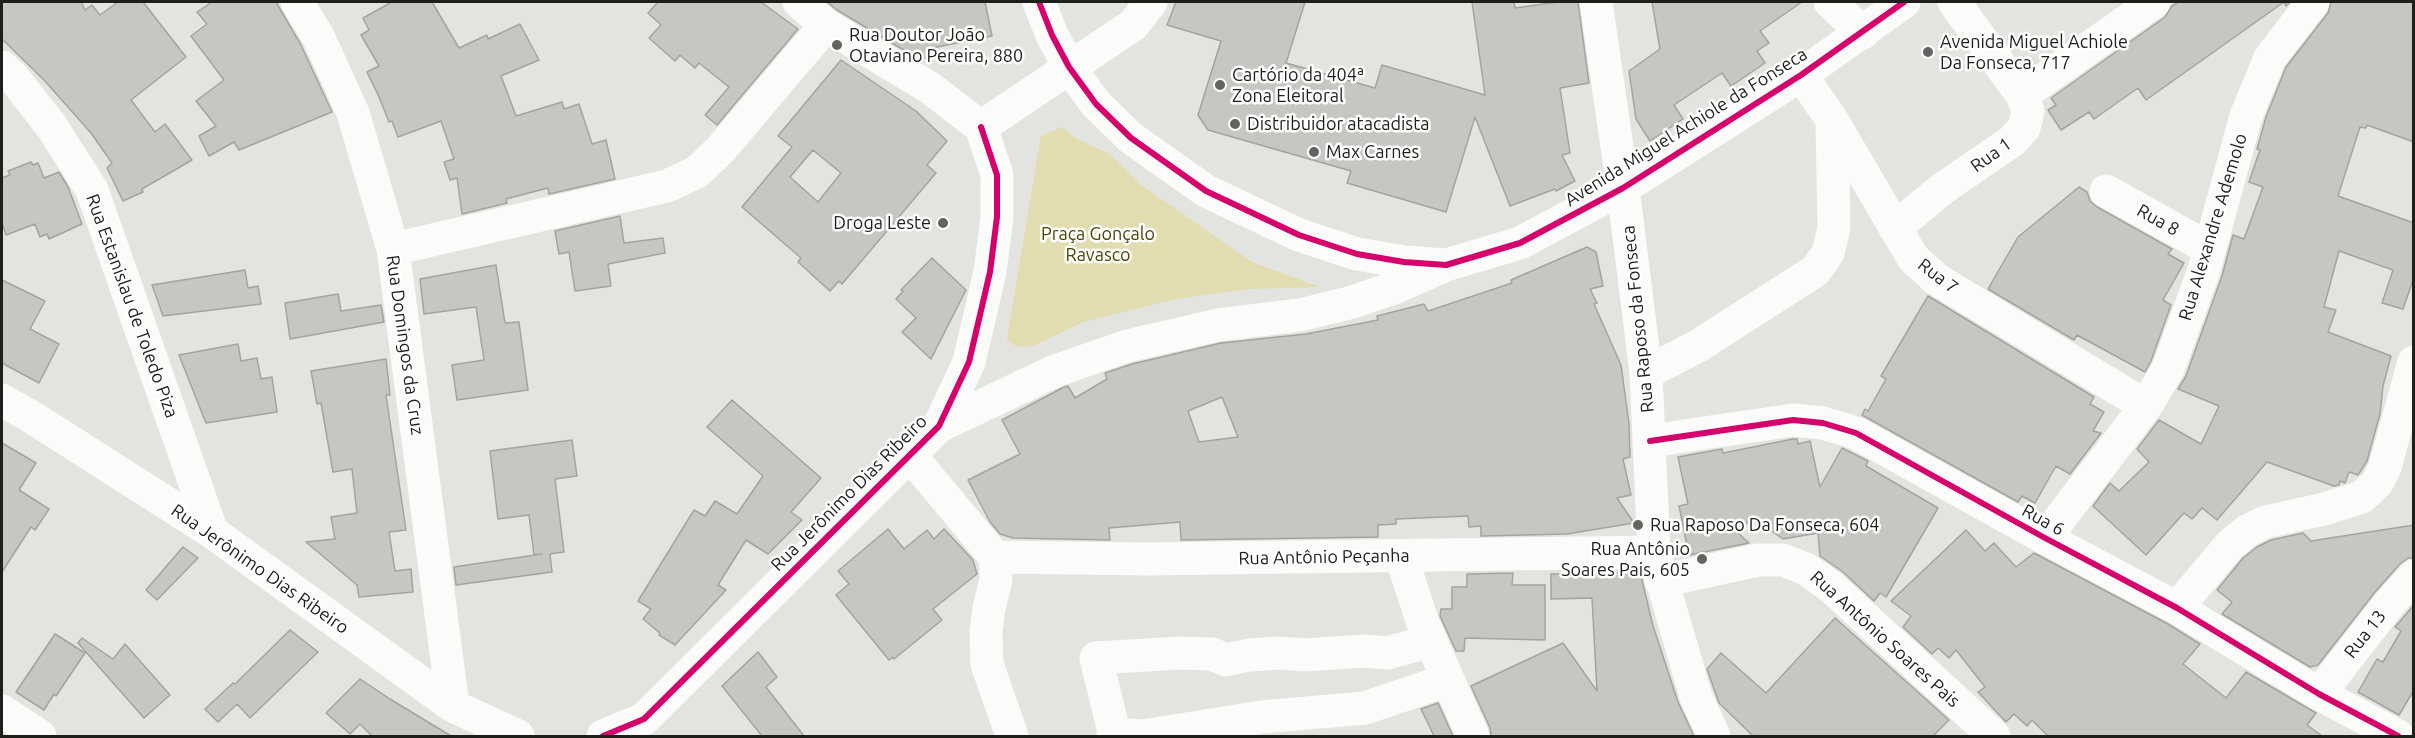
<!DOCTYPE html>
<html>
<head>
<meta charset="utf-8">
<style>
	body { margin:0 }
	#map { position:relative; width:2415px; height:738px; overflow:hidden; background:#e3e3df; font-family:Ubuntu,sans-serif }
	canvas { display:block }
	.frame { position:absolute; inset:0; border:3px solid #1e1e1b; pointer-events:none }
</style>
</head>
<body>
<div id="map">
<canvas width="2415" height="738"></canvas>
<div class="frame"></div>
</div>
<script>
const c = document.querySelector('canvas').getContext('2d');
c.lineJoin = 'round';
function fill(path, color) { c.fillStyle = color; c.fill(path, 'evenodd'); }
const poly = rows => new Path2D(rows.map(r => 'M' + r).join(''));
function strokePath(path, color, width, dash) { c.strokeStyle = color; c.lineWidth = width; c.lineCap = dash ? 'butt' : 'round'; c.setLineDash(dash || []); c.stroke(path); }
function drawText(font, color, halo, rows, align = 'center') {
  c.font = font + ' Ubuntu,sans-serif'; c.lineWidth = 5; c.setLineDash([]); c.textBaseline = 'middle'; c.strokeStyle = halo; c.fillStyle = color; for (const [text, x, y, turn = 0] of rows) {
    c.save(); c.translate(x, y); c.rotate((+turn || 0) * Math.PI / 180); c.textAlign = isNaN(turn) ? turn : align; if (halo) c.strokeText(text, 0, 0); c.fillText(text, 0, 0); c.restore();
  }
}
fill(poly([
	[1062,127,1077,139,1108,153,1141,185,1252,262,1320,287,1248,289,1176,299,1083,322,1033,346,1017,347,1007,339,1041,136]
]), '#e2dcb1');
const building = poly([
	[2,2,81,2,85,10,92,5,100,15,118,2,143,2,186,57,131,100,155,132,165,124,192,160,142,189,143,192,123,201,107,168,112,163,91,133,44,80,2,39,2,2],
	[212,2,276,2,301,45,332,112,239,150,234,142,209,156,199,136,216,126,196,101,224,80,191,36,207,24,197,12,212,2],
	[392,2,432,2,459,48,487,35,488,39,520,24,539,60,501,76,516,116,562,102,564,109,579,104,592,144,606,140,615,179,549,194,548,188,506,199,507,203,462,214,457,178,450,180,444,162,454,159,441,121,398,137,392,121,389,122,379,97,367,72,379,66,361,35,369,30,363,18,392,2],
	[658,2,761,2,798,29,717,125,705,115,729,87,699,63,695,68,680,55,675,61,649,38,661,25,648,13,658,2],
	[827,2,985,2,992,36,927,49,931,60,902,49,837,10,827,2],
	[1176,2,1305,2,1286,63,1375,88,1382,65,1485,95,1472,2,1514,2,1515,8,1558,2,1578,2,1589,83,1560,88,1570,153,1562,155,1575,181,1556,191,1555,189,1510,206,1475,117,1446,212,1347,183,1351,171,1208,130,1198,115,1221,41,1167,25,1176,2],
	[1652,2,1802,2,1760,31,1769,43,1757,51,1765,63,1731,86,1722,73,1674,105,1683,119,1650,141,1636,119,1629,71,1660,49,1652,2],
	[2179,2,2290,2,2286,6,2284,2,2146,100,2138,88,2094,119,2089,112,2061,130,2048,110,2056,105,2051,98,2165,17,2172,6,2179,2],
	[2331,2,2414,2,2414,142,2367,125,2366,128,2360,127,2338,196,2414,223,2414,277,2403,309,2382,303,2393,270,2339,251,2324,307,2336,310,2328,332,2391,356,2383,386,2380,414,2367,461,2358,475,2349,472,2345,483,2340,481,2339,485,2334,486,2267,462,2217,520,2202,508,2192,519,2184,513,2146,555,2093,506,2110,483,2119,491,2149,462,2137,449,2159,420,2201,444,2219,406,2178,389,2186,376,2222,276,2233,235,2244,239,2263,187,2249,182,2260,150,2257,149,2266,117,2286,67,2328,13,2331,2],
	[841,60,916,111,947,141,927,165,936,173,842,284,839,281,830,291,798,262,801,258,742,207,792,147,778,136,841,60],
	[813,150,841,173,818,202,790,177,813,150],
	[31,162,33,165,38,163,44,178,59,172,68,187,82,224,49,239,47,234,40,237,35,224,6,235,2,223,2,178,10,175,8,171,31,162],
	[2079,187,2087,192,2090,201,2097,207,2172,249,2168,254,2184,263,2163,300,2171,305,2151,361,2145,372,2077,335,2074,340,1988,289,2018,237,2079,187],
	[620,216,624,243,663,238,665,253,608,264,611,286,575,291,569,252,559,254,555,231,620,216],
	[1587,247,1596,252,1603,286,1590,289,1597,303,1594,304,1621,365,1629,424,1630,457,1623,459,1631,495,1617,498,1634,523,1567,534,1481,536,1481,526,1469,527,1468,516,1396,519,1396,524,1378,525,1378,537,1181,540,1180,522,1109,528,1110,540,1013,538,1000,534,990,522,968,480,1020,454,1002,420,1062,388,1068,386,1075,398,1107,379,1105,373,1132,364,1221,343,1306,334,1378,320,1377,316,1424,304,1428,311,1512,283,1511,280,1587,247],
	[1222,397,1238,437,1199,442,1188,411,1222,397],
	[932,258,966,290,931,359,902,332,916,318,896,299,903,291,901,290,932,258],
	[496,265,505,323,519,322,528,390,457,400,452,365,484,360,476,307,424,314,420,279,496,265],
	[245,270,248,288,258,286,261,304,163,316,152,285,245,270],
	[2,280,45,301,30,329,59,344,39,383,2,363,2,280],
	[338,294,341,311,381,305,384,322,290,339,285,303,338,294],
	[1928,296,2094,397,2090,404,2104,412,2093,431,2101,433,2070,474,2056,466,2035,503,2022,496,2018,502,1862,415,1865,409,1868,411,1886,379,1881,376,1928,296],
	[238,344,241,361,257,358,261,379,272,377,277,412,206,423,179,355,238,344],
	[386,359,390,395,386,395,406,530,389,532,395,571,411,569,413,592,359,597,357,585,306,542,335,539,331,517,357,513,352,469,333,472,321,403,317,404,311,371,386,359],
	[732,400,821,478,791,512,802,520,768,554,746,540,718,585,726,590,675,645,659,635,660,633,643,619,651,609,638,601,694,510,705,516,715,501,737,514,763,476,707,427,732,400],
	[1793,439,1797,439,1798,444,1810,441,1820,487,1842,448,1868,461,1866,466,1938,508,1886,597,1880,593,1874,601,1843,572,1820,556,1818,533,1783,539,1751,517,1739,534,1749,543,1689,555,1679,506,1688,504,1678,457,1722,449,1723,453,1793,439],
	[572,440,577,476,555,479,564,552,550,554,552,572,456,585,454,567,542,554,534,555,529,515,498,519,490,451,572,440],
	[2,443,36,463,19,490,49,509,35,530,31,527,2,572,2,443],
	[2414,525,2414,558,2408,558,2400,564,2375,592,2318,665,2310,667,2222,614,2232,602,2217,590,2243,558,2257,547,2271,540,2303,533,2311,541,2414,525],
	[888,529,904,549,927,530,934,539,944,529,973,560,977,574,933,609,942,620,894,659,893,657,889,660,836,595,849,584,838,571,888,529],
	[1966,530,1985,551,1994,543,2016,567,2034,553,2168,624,2200,644,2183,664,2226,698,2246,672,2316,713,2307,725,2322,736,2048,736,2032,720,2027,726,2014,714,2006,722,1978,692,1985,687,1956,650,1949,658,1938,648,1932,654,1903,627,1911,616,1891,601,1966,530],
	[183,547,198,558,157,600,146,590,183,547],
	[1640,572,1653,626,1678,702,1694,736,1491,736,1490,728,1471,686,1563,643,1597,691,1592,598,1551,599,1551,574,1640,572],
	[1513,573,1512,585,1545,585,1545,640,1465,638,1464,651,1456,651,1440,616,1441,609,1452,609,1452,587,1467,587,1467,574,1513,573],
	[2414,605,2414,690,2399,715,2358,692,2377,659,2383,662,2401,631,2395,627,2414,605],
	[1835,618,1949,720,1933,736,1753,736,1719,703,1707,669,1721,653,1766,693,1835,618],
	[290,630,318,652,250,718,237,704,218,722,205,709,233,683,235,684,290,630],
	[55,634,85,653,56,696,54,694,44,710,16,692,55,634],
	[82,638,113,659,125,644,170,695,144,718,78,643,82,638],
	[758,652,777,677,766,687,804,736,762,736,722,686,758,652],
	[360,679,390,699,451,736,372,736,360,724,350,734,326,713,360,679],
	[1438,703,1453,736,1434,736,1421,709,1438,703]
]);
fill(building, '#c6c6c3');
strokePath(building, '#a3a3a0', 1.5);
strokePath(poly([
	[297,2,318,36,353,113,393,249,453,706],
	[799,2,826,25,930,88,981,127],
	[1039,2,1052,35,1069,67,1096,104,1131,138,1206,191,1299,235,1357,254,1404,262,1446,265,1520,243,1623,188,1801,75,1904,2],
	[1596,2,1623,188,1646,373,1654,552,1696,697,1714,736],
	[1830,2,1863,33],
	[2,67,13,77,52,127,92,190,212,532],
	[1801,75,1832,120,1913,258,1936,279,2146,406],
	[2022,95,2154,2],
	[981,127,1133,25,1151,2],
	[2106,191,2210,249],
	[1895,228,1942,189,2012,141,2024,128,2028,111,2022,95,1954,2],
	[393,249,667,186,697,172,721,149,826,25],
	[1646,373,1698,346,1815,271,1828,253,1834,228,1832,122],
	[2,400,35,419,212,532,453,706,518,736],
	[939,426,1055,371,1127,346,1218,325,1300,315,1349,303,1394,288,1442,267],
	[1650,441,1793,420,1823,423,1856,433,2045,538,2177,608,2319,694,2398,736],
	[909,454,995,557,996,580,989,608,986,632,987,664,1012,736],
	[2045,538,2146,406,2168,369,2204,270,2246,116,2270,58,2313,2],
	[1401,556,1423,623,1473,736],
	[995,557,1147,559,1654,552],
	[1661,581,1758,560,1783,560,1806,569,1830,586,1994,736],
	[2177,608,2230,545,2247,531,2265,522,2324,509,2362,497,2377,483,2385,467,2414,362],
	[2319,694,2389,604,2414,576],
	[2,711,40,736],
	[1113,734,1143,736,1261,717,1365,708,1448,680],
	[603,736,644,719,939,426,969,362,990,272,997,217,997,175,981,127],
	[1115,736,1096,658,1180,653,1212,654,1226,660,1249,655,1279,653,1304,655,1364,651,1387,653,1431,641]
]), '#fbfbfa', 33);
strokePath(poly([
	[1039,2,1052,35,1069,67,1096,104,1131,138,1206,191,1299,235,1357,254,1404,262,1446,265,1520,243,1623,188,1801,75,1904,2],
	[1650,441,1793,420,1823,423,1856,433,2045,538,2177,608,2319,694,2398,736],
	[603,736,644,719,939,426,969,362,990,272,997,217,997,175,981,127]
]), '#d6006c', 6);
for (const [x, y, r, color] of [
	[837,45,6,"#636360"],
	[1928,52,6,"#636360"],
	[1220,85,6,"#636360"],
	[1235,124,6,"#636360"],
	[1314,152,6,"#636360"],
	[943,223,6,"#636360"],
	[1638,525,6,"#636360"],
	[1702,559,6,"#636360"]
]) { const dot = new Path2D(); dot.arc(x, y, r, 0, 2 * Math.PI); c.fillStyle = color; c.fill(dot); strokePath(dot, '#fff', 2); }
drawText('18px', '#1e1e1b', '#fff', [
	["Rua Doutor João",849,35],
	["Otaviano Pereira, 880",849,56],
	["Avenida Miguel Achiole",1940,42],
	["Da Fonseca, 717",1940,63],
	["Cartório da 404ª",1232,75],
	["Zona Eleitoral",1232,96],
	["Distribuidor atacadista",1247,124],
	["Max Carnes",1326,152],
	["Droga Leste",931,223,"right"],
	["Rua Raposo Da Fonseca, 604",1650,525],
	["Rua Antônio",1690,549,"right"],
	["Soares Pais, 605",1690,570,"right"]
], 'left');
drawText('18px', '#1e1e1b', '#fff', [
	["Avenida Miguel Achiole da Fonseca",1686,127,-32],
	["Rua 1",1991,155,-36],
	["Rua 8",2158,220,29],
	["Rua Alexandre Ademolo",2213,227,-73],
	["Rua 7",1938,276,37],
	["Rua Estanislau de Toledo Piza",132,306,70],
	["Rua Raposo da Fonseca",1638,319,-96],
	["Rua Domingos da Cruz",405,345,82],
	["Rua Jerônimo Dias Ribeiro",849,493,-45],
	["Rua 6",2043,520,29],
	["Rua Antônio Peçanha",1324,557,-1],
	["Rua Jerônimo Dias Ribeiro",260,569,35],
	["Rua 13",2365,634,-52],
	["Rua Antônio Soares Pais",1885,639,42]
]);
drawText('18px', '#4c4506', '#fff', [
	["Praça Gonçalo",1098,234],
	["Ravasco",1098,255]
]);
</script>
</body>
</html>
